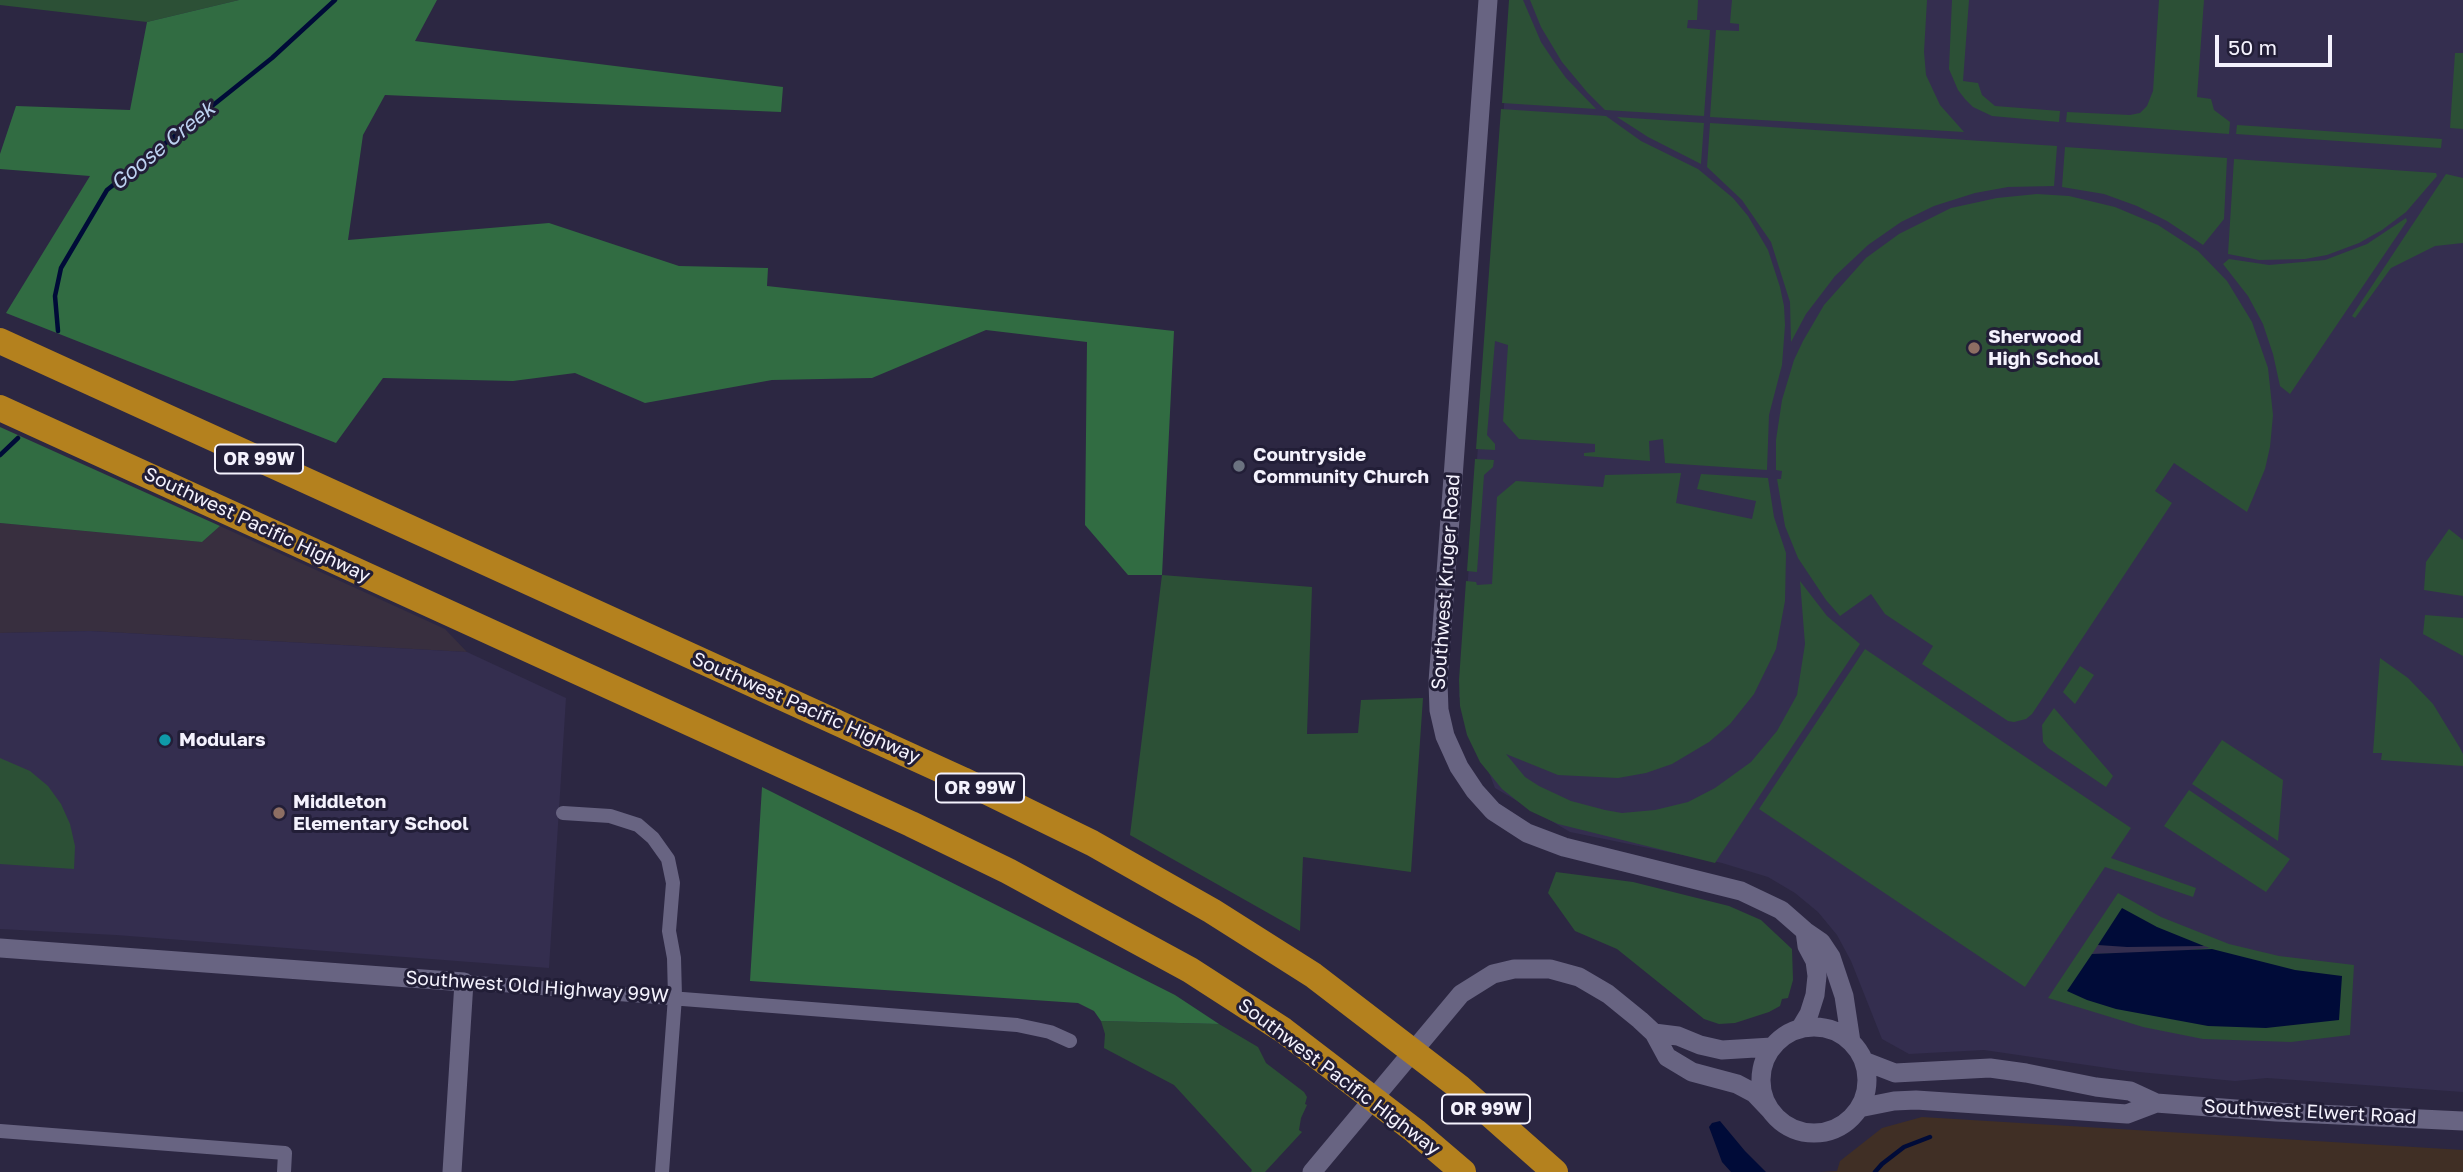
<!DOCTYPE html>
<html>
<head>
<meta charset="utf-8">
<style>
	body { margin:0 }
	#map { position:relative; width:2463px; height:1172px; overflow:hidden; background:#2c2742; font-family:"Golos Text",sans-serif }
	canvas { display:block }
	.scale { position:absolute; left:2215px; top:35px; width:117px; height:32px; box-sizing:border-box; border:4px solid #f4f2fd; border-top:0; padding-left:9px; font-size:21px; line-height:24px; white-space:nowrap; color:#f4f2fd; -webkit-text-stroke:5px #221e37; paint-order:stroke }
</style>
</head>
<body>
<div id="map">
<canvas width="2463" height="1172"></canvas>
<div class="scale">50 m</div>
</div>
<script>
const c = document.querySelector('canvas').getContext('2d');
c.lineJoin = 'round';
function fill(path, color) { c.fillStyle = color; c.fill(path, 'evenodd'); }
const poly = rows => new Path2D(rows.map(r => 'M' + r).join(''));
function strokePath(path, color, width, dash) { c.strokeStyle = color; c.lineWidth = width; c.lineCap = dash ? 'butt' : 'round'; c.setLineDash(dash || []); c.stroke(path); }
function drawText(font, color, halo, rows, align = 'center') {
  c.font = font + ' "Golos Text",sans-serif'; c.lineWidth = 6; c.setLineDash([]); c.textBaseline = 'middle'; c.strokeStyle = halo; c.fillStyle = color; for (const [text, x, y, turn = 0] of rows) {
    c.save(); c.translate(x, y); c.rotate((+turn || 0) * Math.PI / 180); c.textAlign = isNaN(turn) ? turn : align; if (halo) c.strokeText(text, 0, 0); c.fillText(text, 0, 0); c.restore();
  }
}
fill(poly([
	[1922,1117,2463,1150,2463,1172,1821,1172,1837,1171,1840,1161,1882,1128]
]), '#402f25');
fill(poly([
	[0,523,202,542,220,526,445,629,467,652,90,631,0,633]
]), '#382f3f');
fill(poly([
	[1512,0,2463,0,2463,1092,2267,1078,2235,1081,2128,1071,1984,1050,1909,1054,1882,1039,1851,961,1837,935,1818,912,1795,893,1768,877,1722,863,1570,832,1495,788,1459,696],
	[90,631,467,652,566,698,549,968,116,935,0,929,0,633]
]), '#342e4f');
fill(poly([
	[0,0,239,0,147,22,0,5],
	[1509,0,1523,0,1541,42,1553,60,1566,78,1596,109,1502,103],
	[1530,0,1698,0,1697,20,1688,20,1687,28,1710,30,1704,116,1605,110,1587,92,1562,62,1541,27],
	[1732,0,1927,0,1924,52,1926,75,1940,105,1964,132,1710,117,1716,30,1739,31,1739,24,1730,23],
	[1952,0,1969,0,1963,81,1978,83,1982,95,1995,106,2060,111,2059,122,1992,116,1973,107,1965,99,1958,90,1949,69],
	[2159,0,2204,0,2197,97,2211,99,2214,110,2230,122,2229,134,2066,122,2067,112,2130,115,2140,113,2147,106,2153,91],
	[2455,53,2463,53,2463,129,2450,128],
	[1501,109,1606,116,1641,141,1698,169,1733,198,1748,216,1768,250,1780,287,1784,306,1785,325,1782,365,1769,415,1767,470,1665,463,1663,439,1649,441,1650,461,1584,456,1584,453,1595,452,1595,444,1519,439,1503,421,1508,345,1495,341,1487,435,1495,444,1495,450,1476,449],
	[1617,117,1704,123,1701,164,1648,137],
	[1710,123,2057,146,2054,186,2008,187,1975,193,1934,206,1901,222,1868,245,1835,276,1806,314,1791,342,1790,302,1771,242,1742,200,1707,167],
	[2237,125,2442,139,2441,148,2236,134],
	[2065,147,2227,158,2224,219,2203,245,2167,221,2137,206,2104,194,2062,187],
	[2234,159,2436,173,2437,176,2406,212,2382,230,2359,243,2327,255,2305,259,2259,260,2228,254],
	[2446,174,2463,178,2463,243,2435,246,2391,268,2355,318,2352,316],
	[2037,194,2069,196,2115,207,2158,225,2198,251,2227,281,2252,322,2268,368,2273,415,2270,447,2265,469,2247,512,2174,463,2155,491,2172,503,2032,714,2026,719,2014,722,2008,721,1922,664,1933,646,1885,614,1871,594,1840,616,1826,600,1798,558,1785,526,1777,479,1781,479,1782,471,1776,470,1776,440,1782,400,1794,360,1803,341,1824,305,1866,258,1899,234,1951,208,1997,198],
	[2406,218,2407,221,2290,394,2280,386,2273,354,2263,324,2248,296,2223,264,2229,259,2269,265,2325,260,2367,244],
	[1475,459,1494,460,1493,467,1484,475,1477,572,1467,571],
	[1681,473,1676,503,1752,519,1756,501,1697,489,1701,474,1768,478,1774,517,1786,553,1785,601,1776,649,1754,694,1730,724,1709,742,1672,764,1646,773,1618,778,1558,775,1506,754,1525,777,1539,786,1571,801,1605,810,1622,813,1655,810,1688,802,1715,788,1751,762,1777,731,1797,695,1805,644,1800,581,1827,616,1860,644,1715,863,1558,824,1530,811,1502,789,1480,762,1467,735,1460,706,1459,680,1466,581,1476,582,1477,585,1492,584,1497,497,1516,481,1603,487,1605,475],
	[2449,529,2463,540,2463,596,2424,590,2426,562],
	[1162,575,1312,587,1307,734,1358,733,1361,700,1423,698,1411,872,1303,857,1300,931,1130,835],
	[2425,615,2463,618,2463,656,2423,634],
	[1865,649,2131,828,2111,858,2196,888,2193,897,2105,867,2025,987,1759,809],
	[2380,658,2408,678,2433,704,2460,748,2463,754,2463,766,2381,760,2382,753,2373,753],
	[2080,666,2094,675,2075,704,2063,692],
	[2054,708,2113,776,2106,787,2048,748,2043,742,2042,725],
	[2222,740,2283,780,2278,841,2192,784],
	[0,758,30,771,48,786,61,804,70,824,75,846,74,869,0,864],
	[2189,790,2290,859,2266,892,2164,826],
	[1556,872,1633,882,1729,906,1761,920,1792,949,1793,980,1788,998,1782,999,1780,1006,1769,1012,1735,1023,1719,1024,1704,1019,1617,949,1575,931,1548,893],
	[2118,893,2161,917,2229,944,2279,956,2354,965,2350,1035,2291,1042,2203,1039,2143,1027,2048,998],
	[2098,945,2204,946,2210,948,2171,952,2092,954],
	[1101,1021,1219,1024,1258,1047,1266,1063,1304,1092,1307,1097,1305,1104,1307,1105,1301,1118,1299,1130,1302,1132,1265,1172,1251,1172,1252,1170,1174,1085,1104,1048,1105,1034]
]), '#2c5036');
fill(poly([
	[239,0,437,0,415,41,783,87,781,112,385,95,363,135,348,240,549,223,679,266,768,268,767,286,1174,331,1162,575,1128,575,1085,525,1087,342,986,330,872,378,772,380,645,403,575,373,513,381,383,378,336,443,6,313,90,176,0,169,0,154,16,106,130,110,147,22],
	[0,427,220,526,202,542,0,523],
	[762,787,1175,995,1219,1024,1101,1021,1094,1011,1078,1003,750,981]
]), '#316c42');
fill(poly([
	[2122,908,2157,927,2204,946,2127,947,2098,945],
	[2212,949,2295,970,2342,976,2339,1020,2266,1028,2208,1026,2116,1009,2087,1000,2067,991,2092,954],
	[1720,1121,1745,1151,1766,1172,1731,1172,1722,1162,1709,1127,1712,1123]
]), '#000b38');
strokePath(poly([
	[58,331,55,296,61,268,107,190,272,58,335,0],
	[0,455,18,438],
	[1875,1172,1882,1164,1904,1147,1930,1137]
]), '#000b38', 4.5);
strokePath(poly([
	[563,813,610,816,638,825,653,838,668,859,673,883,669,931,674,958,675,997,662,1172],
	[464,982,1017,1025,1050,1032,1070,1041],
	[0,1131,285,1153,284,1172]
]), '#686482', 14);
strokePath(poly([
	[1488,0,1438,682,1439,710,1445,736,1459,767,1475,791,1493,811,1527,833,1564,847,1741,891,1781,910,1805,931,1821,942,1831,957,1844,996,1851,1042],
	[0,948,464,982,452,1172],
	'1761 1080a53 53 0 1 1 106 0a53 53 0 1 1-106 0Z',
	[1800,1029,1809,1014,1815,995,1817,976,1815,961,1807,946,1805,931],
	[1654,1033,1678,1036,1700,1045,1722,1050,1772,1047],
	[1864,1061,1895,1073,1990,1068,2026,1073,2096,1087,2130,1091,2156,1103,2276,1112,2463,1121],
	[1859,1108,1894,1101,1916,1100,2127,1114,2156,1103],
	[1312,1172,1461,994,1493,974,1514,969,1550,969,1579,977,1608,994,1640,1020,1654,1033,1667,1057,1692,1072,1737,1084,1754,1093,1772,1112]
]), '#686482', 19);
strokePath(poly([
	[0,341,963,780,1092,843,1212,911,1313,975,1459,1087,1555,1172],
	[0,408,911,824,1008,871,1190,970,1283,1030,1415,1131,1463,1172]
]), '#b4811e', 26);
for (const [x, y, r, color] of [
	[1974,348,7,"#8d6e63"],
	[1239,466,7,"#6b7280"],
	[165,740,7,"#0f9aa8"],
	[279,813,7,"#8d6e63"]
]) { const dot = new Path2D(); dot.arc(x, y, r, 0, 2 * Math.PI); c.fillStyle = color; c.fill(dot); strokePath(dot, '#221e37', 2.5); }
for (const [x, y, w] of [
	[259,459,88],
	[980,788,88],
	[1486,1109,88]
]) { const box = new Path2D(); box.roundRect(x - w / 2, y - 14.5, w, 29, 5); c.fillStyle = '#221e37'; c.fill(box); strokePath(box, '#f4f2fd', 2); }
drawText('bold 18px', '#f4f2fd', null, [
	["OR 99W",259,459],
	["OR 99W",980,788],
	["OR 99W",1486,1109]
]);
drawText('bold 19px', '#f4f2fd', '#221e37', [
	["Sherwood",1988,337],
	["High School",1988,359],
	["Countryside",1253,455],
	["Community Church",1253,477],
	["Modulars",179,740],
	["Middleton",293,802],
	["Elementary School",293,824]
], 'left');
drawText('19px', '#f4f2fd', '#221e37', [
	["Southwest Pacific Highway",257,525,25],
	["Southwest Kruger Road",1446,582,-86],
	["Southwest Pacific Highway",806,708,24],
	["Southwest Old Highway 99W",537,987,4],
	["Southwest Pacific Highway",1339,1077,37],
	["Southwest Elwert Road",2310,1112,3]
]);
drawText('italic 21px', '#bdd2f1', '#221e37', [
	["Goose Creek",163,146,-39]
]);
</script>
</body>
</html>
